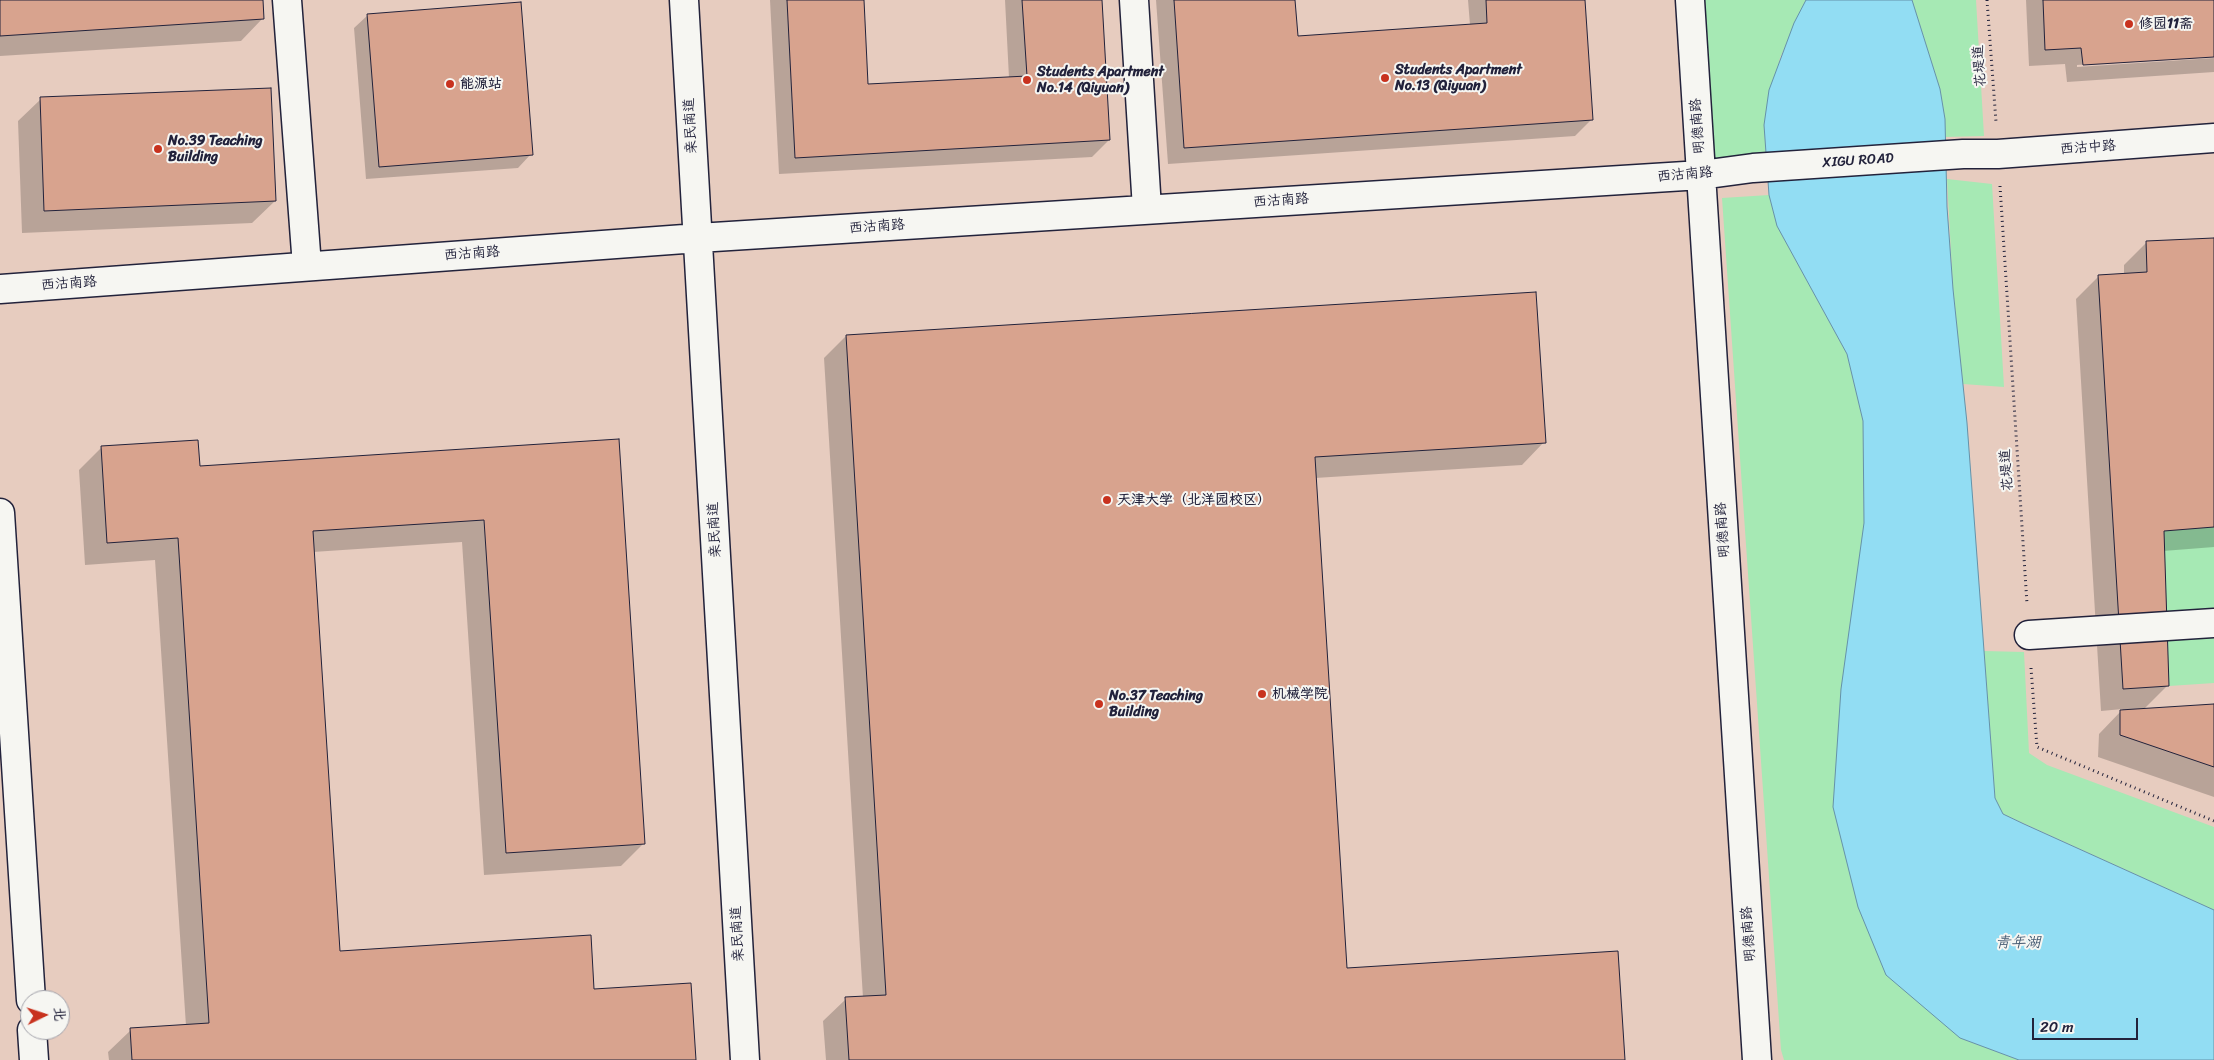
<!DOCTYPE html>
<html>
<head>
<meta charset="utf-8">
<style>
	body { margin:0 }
	#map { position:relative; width:2214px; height:1060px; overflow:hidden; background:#edddd4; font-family:Sriracha,"LXGW WenKai TC",sans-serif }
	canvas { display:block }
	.north { position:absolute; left:20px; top:990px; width:50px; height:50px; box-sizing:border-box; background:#f6f6f2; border:1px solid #a1a1a9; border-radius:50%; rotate:86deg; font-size:14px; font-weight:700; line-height:20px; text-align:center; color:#22223b }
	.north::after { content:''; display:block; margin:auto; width:18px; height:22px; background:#c8321e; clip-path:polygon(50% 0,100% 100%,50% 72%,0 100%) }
	.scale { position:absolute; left:2032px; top:1018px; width:106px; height:22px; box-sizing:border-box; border:2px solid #22223b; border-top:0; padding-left:6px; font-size:15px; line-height:18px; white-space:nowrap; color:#22223b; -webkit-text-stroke:4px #f6f6f2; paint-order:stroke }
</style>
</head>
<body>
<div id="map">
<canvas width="2214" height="1060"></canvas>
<div class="north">北</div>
<div class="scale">20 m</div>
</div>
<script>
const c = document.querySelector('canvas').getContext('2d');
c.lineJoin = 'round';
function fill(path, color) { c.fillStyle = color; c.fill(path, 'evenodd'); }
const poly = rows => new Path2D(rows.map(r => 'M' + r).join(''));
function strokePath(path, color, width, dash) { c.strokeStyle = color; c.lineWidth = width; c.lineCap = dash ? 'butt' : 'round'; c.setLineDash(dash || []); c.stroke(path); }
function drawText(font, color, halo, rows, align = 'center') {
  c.font = font + ' Sriracha,"LXGW WenKai TC",sans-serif'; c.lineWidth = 4; c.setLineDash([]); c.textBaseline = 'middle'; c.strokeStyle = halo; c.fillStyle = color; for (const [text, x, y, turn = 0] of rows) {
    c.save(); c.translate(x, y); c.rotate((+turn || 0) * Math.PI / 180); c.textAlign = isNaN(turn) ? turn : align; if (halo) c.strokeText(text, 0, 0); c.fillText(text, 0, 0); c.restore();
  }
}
fill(poly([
	[0,0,2214,0,2214,1060,0,1060],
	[30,1000,60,1000,60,1030,30,1030]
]), '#e7ccbf');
fill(poly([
	[1705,0,1806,0,1780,58,1764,125,1766,156,1715,161],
	[1912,0,1976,0,1984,136,1945,137,1945,119,1940,89],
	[1947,179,1992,184,2004,387,1963,384,1953,289],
	[1769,195,1777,226,1847,354,1863,421,1864,523,1960,1038,2019,1060,1784,1060,1781,1050,1722,198],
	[2214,527,2214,683,2169,686,2164,531],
	[1984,651,2024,652,2029,753,2047,765,2214,827,2214,910,2003,814,1995,798]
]), '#a6e9b4');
const water = poly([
	[1806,0,1912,0,1940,89,1945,119,1947,207,1953,289,1967,423,1995,798,2003,814,2024,824,2214,910,2214,1060,2019,1060,1960,1038,1886,975,1858,907,1833,807,1841,689,1864,523,1863,421,1847,354,1777,226,1769,195,1764,125,1769,90,1794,23,1806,0]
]);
fill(water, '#92ddf3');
strokePath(water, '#6592a9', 1);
fill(poly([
	[0,0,262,0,263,18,241,41,0,56],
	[770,0,863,0,867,86,1009,78,1005,0,1101,0,1109,140,1092,157,779,174],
	[1156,0,1294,0,1297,38,1470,25,1468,0,1583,0,1592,119,1575,136,1168,164],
	[2026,0,2214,0,2214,55,2077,65,2077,67,2214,58,2214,72,2067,82,2065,64,2029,66],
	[368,15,531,154,518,168,366,179,354,28],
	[41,99,275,201,252,223,22,233,18,121],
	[2214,239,2214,547,2163,551,2168,685,2143,710,2214,706,2214,797,2098,757,2099,734,2123,709,2101,711,2076,299,2099,276,2124,275,2124,265,2147,242],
	[846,336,1544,442,1522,465,1315,478,1345,969,1624,1060,826,1060,823,1021,846,999,863,998,824,358],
	[618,440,644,843,621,866,484,875,462,542,313,552,339,952,593,990,694,1060,109,1060,108,1052,131,1030,186,1026,155,560,85,565,79,470,102,447,199,467]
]), '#0003');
const building = poly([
	[0,0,263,0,264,19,0,36,0,0],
	[787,0,864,0,868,84,1027,76,1022,0,1102,0,1110,140,795,158,787,0],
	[1174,0,1295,0,1298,36,1487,23,1486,0,1585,0,1593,120,1184,148,1174,0],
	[2043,0,2214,0,2214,57,2083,65,2081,48,2045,50,2043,0],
	[521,2,533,155,379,167,367,14,521,2],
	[271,88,276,201,44,211,40,97,271,88],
	[2214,238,2214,527,2164,531,2169,686,2123,689,2098,275,2147,272,2146,241,2214,238],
	[1536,292,1546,443,1315,457,1347,968,1618,951,1625,1060,849,1060,845,997,886,995,846,335,1536,292],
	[619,439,645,844,506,853,484,520,313,531,340,951,591,935,594,989,691,983,696,1060,132,1060,130,1028,209,1023,178,538,107,543,101,446,198,440,200,466,619,439],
	[2214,704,2214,767,2120,735,2120,710,2214,704]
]);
fill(building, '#d8a38e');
strokePath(building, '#22223b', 1);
const minor = poly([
	[287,0,307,266],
	[684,0,745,1060],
	[1134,0,1147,209],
	[1690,0,1757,1060],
	[0,289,698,238,1701,175,1753,168,1963,154,1998,154,2214,138],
	[0,513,31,1000],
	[2029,635,2214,623],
	[32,1030,34,1060]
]);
strokePath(minor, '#22223b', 31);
strokePath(poly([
	[1987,0,1996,122],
	[2000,186,2027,604],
	[2031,668,2037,747,2214,821]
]), '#22223b', 3, [1, 4]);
strokePath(minor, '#f6f6f2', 28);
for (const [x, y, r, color] of [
	[2129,24,5,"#c8321e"],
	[1385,78,5,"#c8321e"],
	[1027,80,5,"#c8321e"],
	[450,84,5,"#c8321e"],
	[158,149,5,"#c8321e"],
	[1107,500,5,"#c8321e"],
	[1262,694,5,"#c8321e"],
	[1099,704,5,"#c8321e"]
]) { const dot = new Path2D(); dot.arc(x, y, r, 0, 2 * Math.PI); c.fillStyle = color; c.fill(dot); strokePath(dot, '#f6f6f2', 2); }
drawText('bold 14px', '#22223b', '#f6f6f2', [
	["修园11斋",2139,24],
	["Students Apartment",1395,70],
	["No.13 (Qiyuan)",1395,86],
	["Students Apartment",1037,72],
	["No.14 (Qiyuan)",1037,88],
	["能源站",460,84],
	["No.39 Teaching",168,141],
	["Building",168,157],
	["天津大学（北洋园校区）",1117,500],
	["机械学院",1272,694],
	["No.37 Teaching",1109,696],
	["Building",1109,712]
], 'left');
drawText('14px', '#22223b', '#f6f6f2', [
	["花堤道",1980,66,-94],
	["亲民南道",691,126,-93],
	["明德南路",1698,126,-94],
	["西沽中路",2088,148,-4],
	["XIGU ROAD",1858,161,-4],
	["西沽南路",1685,175,-5],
	["西沽南路",1281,201,-4],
	["西沽南路",877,227,-4],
	["西沽南路",472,254,-4],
	["西沽南路",69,284,-4],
	["花堤道",2007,470,-94],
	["亲民南道",715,530,-93],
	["明德南路",1723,530,-94],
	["亲民南道",738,934,-93],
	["明德南路",1749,934,-94]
]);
drawText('italic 15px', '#445a72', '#f6f6f2', [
	["青年湖",2018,943]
]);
</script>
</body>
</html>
